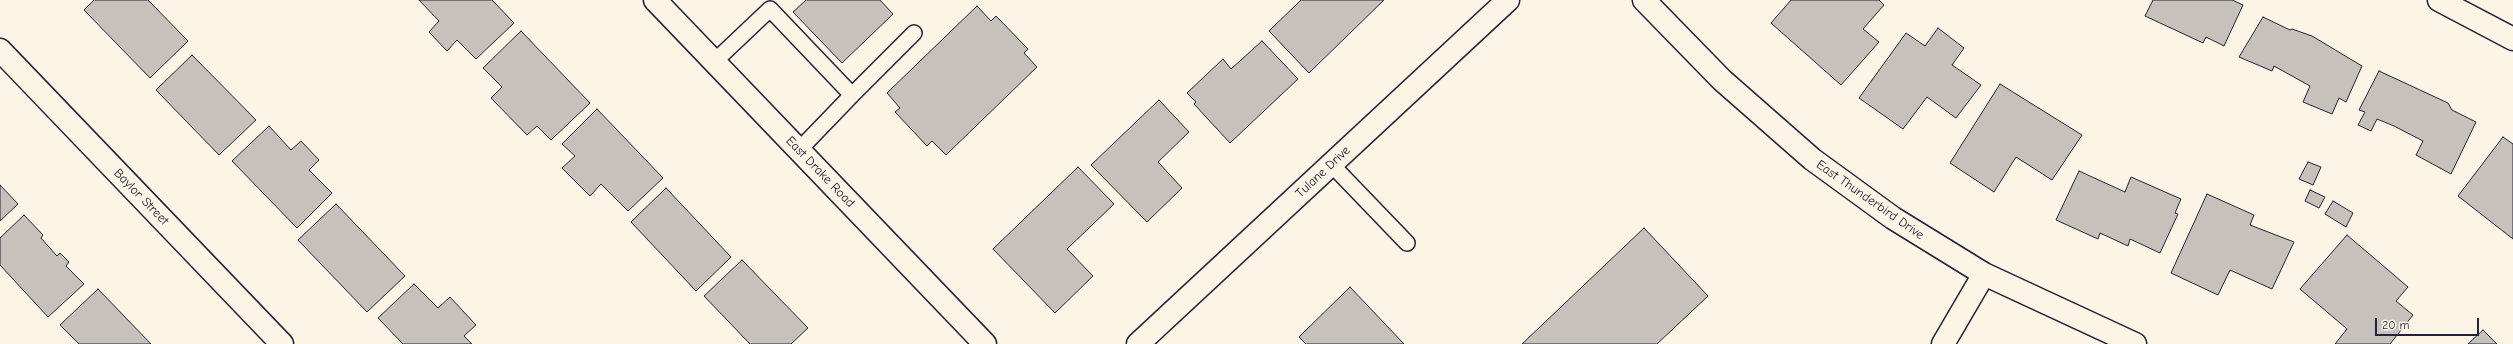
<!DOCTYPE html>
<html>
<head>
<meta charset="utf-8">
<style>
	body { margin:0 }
	#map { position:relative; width:2513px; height:344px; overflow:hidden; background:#fcf5e5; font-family:"Comic Neue",sans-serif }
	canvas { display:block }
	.scale { position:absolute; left:2375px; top:318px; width:104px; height:18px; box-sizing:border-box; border:2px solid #22223b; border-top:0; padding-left:5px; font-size:12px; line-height:14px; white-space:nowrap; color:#22223b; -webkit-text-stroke:3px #fcf5e5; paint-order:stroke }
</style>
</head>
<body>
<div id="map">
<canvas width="2513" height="344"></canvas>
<div class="scale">20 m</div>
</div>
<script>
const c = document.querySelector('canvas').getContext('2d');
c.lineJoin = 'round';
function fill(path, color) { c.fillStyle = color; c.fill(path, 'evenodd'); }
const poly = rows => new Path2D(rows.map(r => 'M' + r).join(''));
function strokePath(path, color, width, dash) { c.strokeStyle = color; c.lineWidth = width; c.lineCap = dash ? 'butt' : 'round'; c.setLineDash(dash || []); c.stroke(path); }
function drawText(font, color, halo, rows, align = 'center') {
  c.font = font + ' "Comic Neue",sans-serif'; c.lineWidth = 3; c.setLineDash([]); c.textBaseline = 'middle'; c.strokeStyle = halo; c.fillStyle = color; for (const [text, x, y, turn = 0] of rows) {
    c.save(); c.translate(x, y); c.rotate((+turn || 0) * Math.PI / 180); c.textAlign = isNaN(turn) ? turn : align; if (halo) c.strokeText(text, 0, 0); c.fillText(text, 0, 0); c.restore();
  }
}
const building = poly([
	[94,0,148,0,188,41,150,78,84,10,94,0],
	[419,0,492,0,514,23,476,59,457,40,447,51,429,32,439,21,419,0],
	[806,0,880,0,893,14,842,63,793,12,806,0],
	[1301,0,1384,0,1309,73,1269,31,1301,0],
	[1791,0,1879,0,1884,5,1863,29,1879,42,1841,85,1771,23,1791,0],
	[2153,0,2232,0,2243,5,2224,46,2206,37,2203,43,2145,16,2153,0],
	[977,6,991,21,996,16,1028,49,1024,53,1037,67,946,155,932,141,927,146,895,112,900,108,887,93,977,6],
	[2263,17,2290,30,2292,29,2312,36,2362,66,2346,102,2339,98,2332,114,2303,102,2310,86,2274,66,2272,71,2239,57,2263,17],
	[1938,28,1964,48,1952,65,1981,85,1956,118,1927,97,1903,129,1859,98,1906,33,1925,46,1938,28],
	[521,31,590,103,551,140,537,126,527,135,491,98,502,87,483,68,521,31],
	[1262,41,1298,79,1230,143,1194,104,1196,102,1187,93,1223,59,1231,69,1262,41],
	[192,55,256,120,219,155,156,90,192,55],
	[2379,71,2448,103,2452,110,2476,122,2451,174,2416,155,2423,141,2394,126,2377,119,2371,131,2358,125,2365,112,2359,110,2379,71],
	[2000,84,2082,135,2052,180,2016,157,1994,192,1950,163,2000,84],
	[1159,100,1189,132,1158,162,1182,188,1147,222,1091,165,1159,100],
	[597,109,663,178,628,211,601,184,590,196,562,168,575,156,562,144,597,109],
	[269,126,291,150,301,141,319,160,309,170,332,193,297,228,232,161,269,126],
	[2503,137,2513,144,2513,239,2458,196,2503,137],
	[2308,162,2321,167,2313,185,2299,179,2308,162],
	[1078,167,1114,204,1067,249,1093,276,1055,313,993,249,1078,167],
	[2079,171,2125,192,2131,177,2181,199,2175,213,2178,214,2160,253,2130,239,2128,246,2100,233,2098,239,2056,220,2079,171],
	[0,185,18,204,0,221,0,185],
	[666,188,731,257,696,291,631,222,666,188],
	[2310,190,2325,197,2319,208,2305,201,2310,190],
	[2207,194,2254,215,2250,225,2294,242,2272,289,2230,270,2218,295,2171,273,2207,194],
	[2333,201,2353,213,2346,227,2325,214,2333,201],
	[336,204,405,276,367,312,298,240,336,204],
	[24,215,43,235,41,238,57,256,60,253,69,262,66,266,84,284,48,317,0,265,0,238,24,215],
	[1644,228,1708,296,1657,344,1522,344,1644,228],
	[2347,235,2408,287,2396,301,2413,315,2390,344,2335,344,2347,329,2300,289,2347,235],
	[742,260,808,328,791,344,750,344,704,296,742,260],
	[414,284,438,308,450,297,476,325,464,336,472,344,403,344,378,318,414,284],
	[1350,287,1404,344,1306,344,1299,337,1350,287],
	[98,289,151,344,79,344,60,325,98,289],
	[2483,330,2497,344,2468,344,2483,330]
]);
fill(building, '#c6c1bb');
strokePath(building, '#22223b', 1);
const lane = poly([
	[714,62,770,9,852,95,799,150],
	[852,95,914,33],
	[1331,164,1407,243]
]);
const street = poly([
	[1644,0,1722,80,1812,159,1893,218,1984,274,2135,344],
	[2439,0,2513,39],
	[0,50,282,344],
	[1138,344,1508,0],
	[1943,344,1984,274]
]);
const secondary = poly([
	[655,0,985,344]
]);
strokePath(lane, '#22223b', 18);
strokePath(street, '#22223b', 25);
strokePath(secondary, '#22223b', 25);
strokePath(lane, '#fcf5e5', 15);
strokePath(street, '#fcf5e5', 22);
strokePath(secondary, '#fcf5e5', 22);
drawText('13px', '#22223b', '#fcf5e5', [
	["East Drake Road",820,172,46],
	["Tulane Drive",1323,172,-43],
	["Baylor Street",141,197,46],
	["East Thunderbird Drive",1870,200,35]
]);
</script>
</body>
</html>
